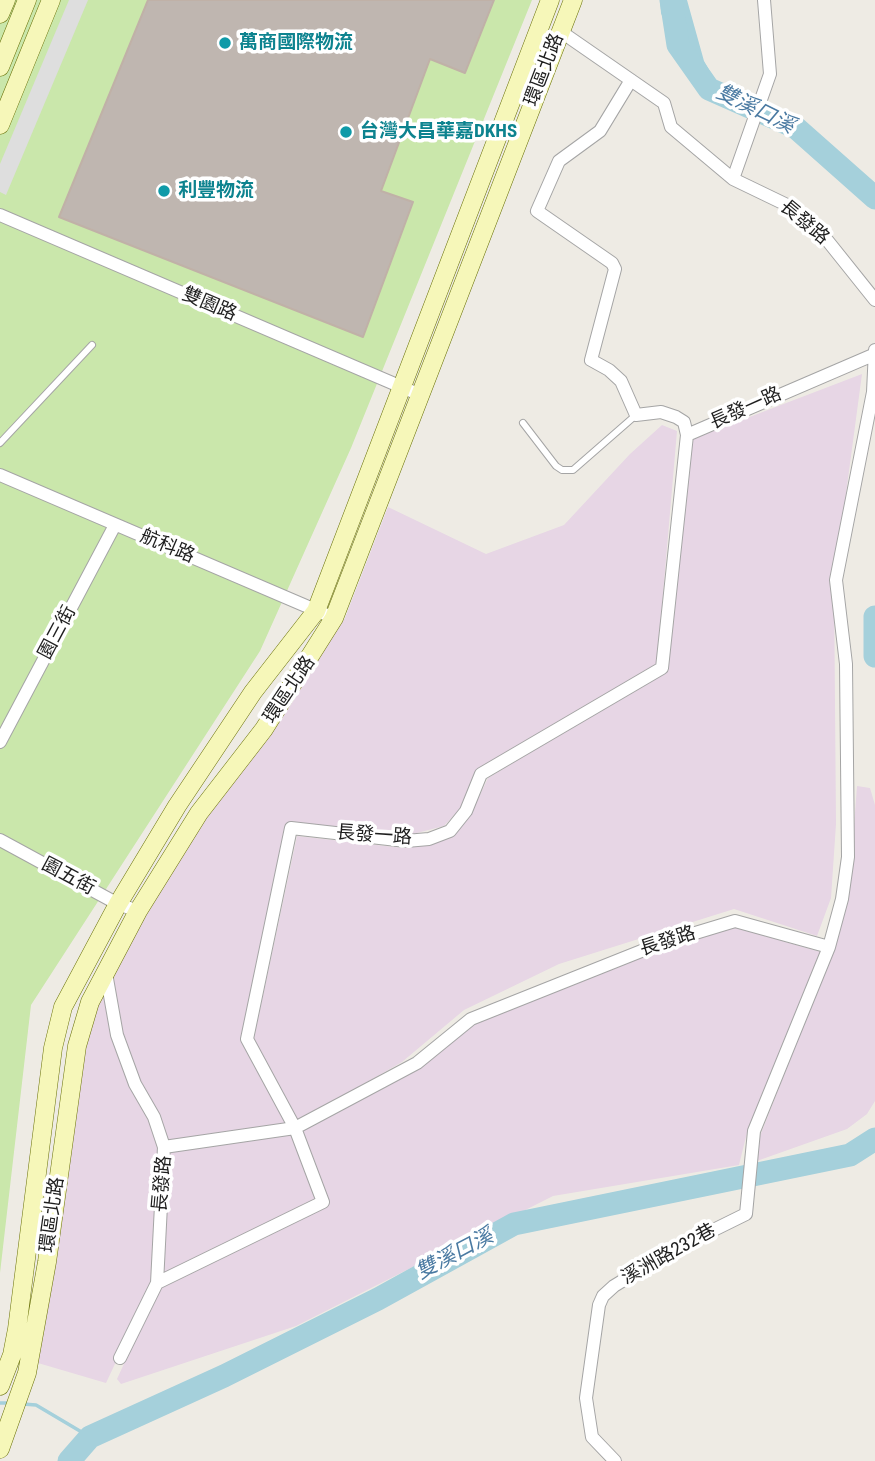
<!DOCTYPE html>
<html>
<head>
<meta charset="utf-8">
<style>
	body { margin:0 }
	canvas { display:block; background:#eeebe4 }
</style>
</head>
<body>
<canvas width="875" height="1461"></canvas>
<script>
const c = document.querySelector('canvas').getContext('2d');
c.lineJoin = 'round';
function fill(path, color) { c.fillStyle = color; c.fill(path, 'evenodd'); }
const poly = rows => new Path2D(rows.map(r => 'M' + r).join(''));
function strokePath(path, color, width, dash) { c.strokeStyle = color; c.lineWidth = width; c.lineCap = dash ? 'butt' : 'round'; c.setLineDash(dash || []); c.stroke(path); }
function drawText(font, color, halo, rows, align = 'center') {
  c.font = font + ' "Roboto Condensed","Noto Sans TC",sans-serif'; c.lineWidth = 7; c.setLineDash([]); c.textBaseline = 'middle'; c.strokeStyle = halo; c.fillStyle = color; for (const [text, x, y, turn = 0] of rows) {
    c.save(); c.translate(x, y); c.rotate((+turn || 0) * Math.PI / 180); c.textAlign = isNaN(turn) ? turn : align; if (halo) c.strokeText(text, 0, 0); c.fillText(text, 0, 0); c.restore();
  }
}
fill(poly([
	[862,374,834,583,836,824,831,898,817,936,734,909,559,964,464,1010,402,1062,296,1123,254,1038,297,836,403,848,449,839,469,818,488,778,668,669,692,439],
	[662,425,677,431,657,664,482,766,459,810,444,826,405,836,289,822,244,1040,290,1126,165,1144,136,1084,120,1035,111,973,208,813,345,618,388,507,486,554,564,525,630,454],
	[857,786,870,788,875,805,875,1101,867,1114,847,1129,754,1162,760,1136,836,943,849,894],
	[733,927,821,952,748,1129,739,1165,553,1196,296,1326,121,1384,117,1379,160,1285,328,1203,300,1130,420,1067,477,1023,651,954],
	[103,988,115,1035,154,1117,161,1148,153,1283,106,1383,38,1363,82,1052],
	[293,1128,319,1201,160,1278,166,1150]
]), '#e7d6e5');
fill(poly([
	[0,0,532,0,351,448,260,651,31,1005,0,1273]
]), '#cae7ab');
fill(poly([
	[69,0,88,0,6,195,0,192,0,164]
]), '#dedede');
fill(poly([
	[660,0,687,0,704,61,715,80,697,84,678,56,661,13]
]), '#a5d0db');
strokePath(poly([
	[0,1403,12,1403],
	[23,1404,36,1405,90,1437]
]), '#a5d0db', 3.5);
strokePath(poly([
	[671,0,678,45,709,89,795,127,875,198],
	[875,617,875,656],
	[69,1461,90,1437,224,1376,378,1299,514,1224,850,1155,875,1139]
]), '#a5d0db', 23);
const building = poly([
	[148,0,494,0,465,73,430,59,381,191,413,202,363,337,59,217,148,0]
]);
fill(building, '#bfb6b0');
strokePath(building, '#c0b1a7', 2);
const lane = poly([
	[523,423,556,466,562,470,573,470,636,415],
	[0,443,92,345]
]);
const street = poly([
	[560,31,664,103,671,127,733,179,789,206,823,235,875,300],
	[631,80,600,131,559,161,537,211,612,263,615,269,591,360,609,370,621,381,636,415,661,412,676,417,684,422,687,435],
	[733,179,770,74,764,0],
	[0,215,418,394],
	[0,475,334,618],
	[0,742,115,525],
	[0,840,118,904,138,911],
	[106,973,117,1035,135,1084,154,1117,164,1147,157,1283,120,1358],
	[164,1147,295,1128,417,1063,471,1019,659,944,735,921,829,947],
	[157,1283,323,1202,295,1128,247,1039,291,828,406,841,429,839,450,831,466,811,481,774,662,668,687,435,873,355],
	[615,1461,592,1437,586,1398,599,1305,603,1296,614,1286,673,1250,746,1214,754,1131,829,947,842,899,848,857,846,664,836,580,873,392,875,350]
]);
const secondary = poly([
	[0,14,6,0],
	[0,67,27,0],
	[0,125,51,0],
	[0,1386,12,1355,17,1329,53,1048,63,1007,118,904,177,806,253,692,316,611,550,0],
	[0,1449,27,1373,47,1262,77,1046,90,1002,138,911,199,813,264,729,334,618,573,0]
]);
strokePath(lane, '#a5a5a5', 8);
strokePath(street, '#a5a5a5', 14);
strokePath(secondary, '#697108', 19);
strokePath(lane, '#fff', 6);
strokePath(street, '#fff', 12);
strokePath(secondary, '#f6f7b9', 18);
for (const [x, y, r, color] of [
	[225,43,7,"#0f9aa8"],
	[346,132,7,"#0f9aa8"],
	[164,191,7,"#0f9aa8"]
]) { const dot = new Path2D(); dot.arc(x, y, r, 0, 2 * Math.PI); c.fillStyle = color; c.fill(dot); strokePath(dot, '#fff', 2.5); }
drawText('bold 19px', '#0d838f', '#fff', [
	["萬商國際物流",239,43],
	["台灣大昌華嘉DKHS",360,132],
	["利豐物流",178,191]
], 'left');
drawText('19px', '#1e1e1e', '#fff', [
	["環區北路",545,70,-69],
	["長發路",804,223,40],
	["雙園路",209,305,23],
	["長發一路",746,409,-24],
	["航科路",167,547,23],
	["園三街",58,633,-62],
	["環區北路",290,690,-56],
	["長發一路",374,836,4],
	["園五街",68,877,28],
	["長發路",668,942,-18],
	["長發路",163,1184,-85],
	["環區北路",53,1215,-82],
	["溪洲路232巷",669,1255,-29]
]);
drawText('italic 21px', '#4a7aa2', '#fff', [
	["雙溪口溪",755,110,26],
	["雙溪口溪",455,1255,-28]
]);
</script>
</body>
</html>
